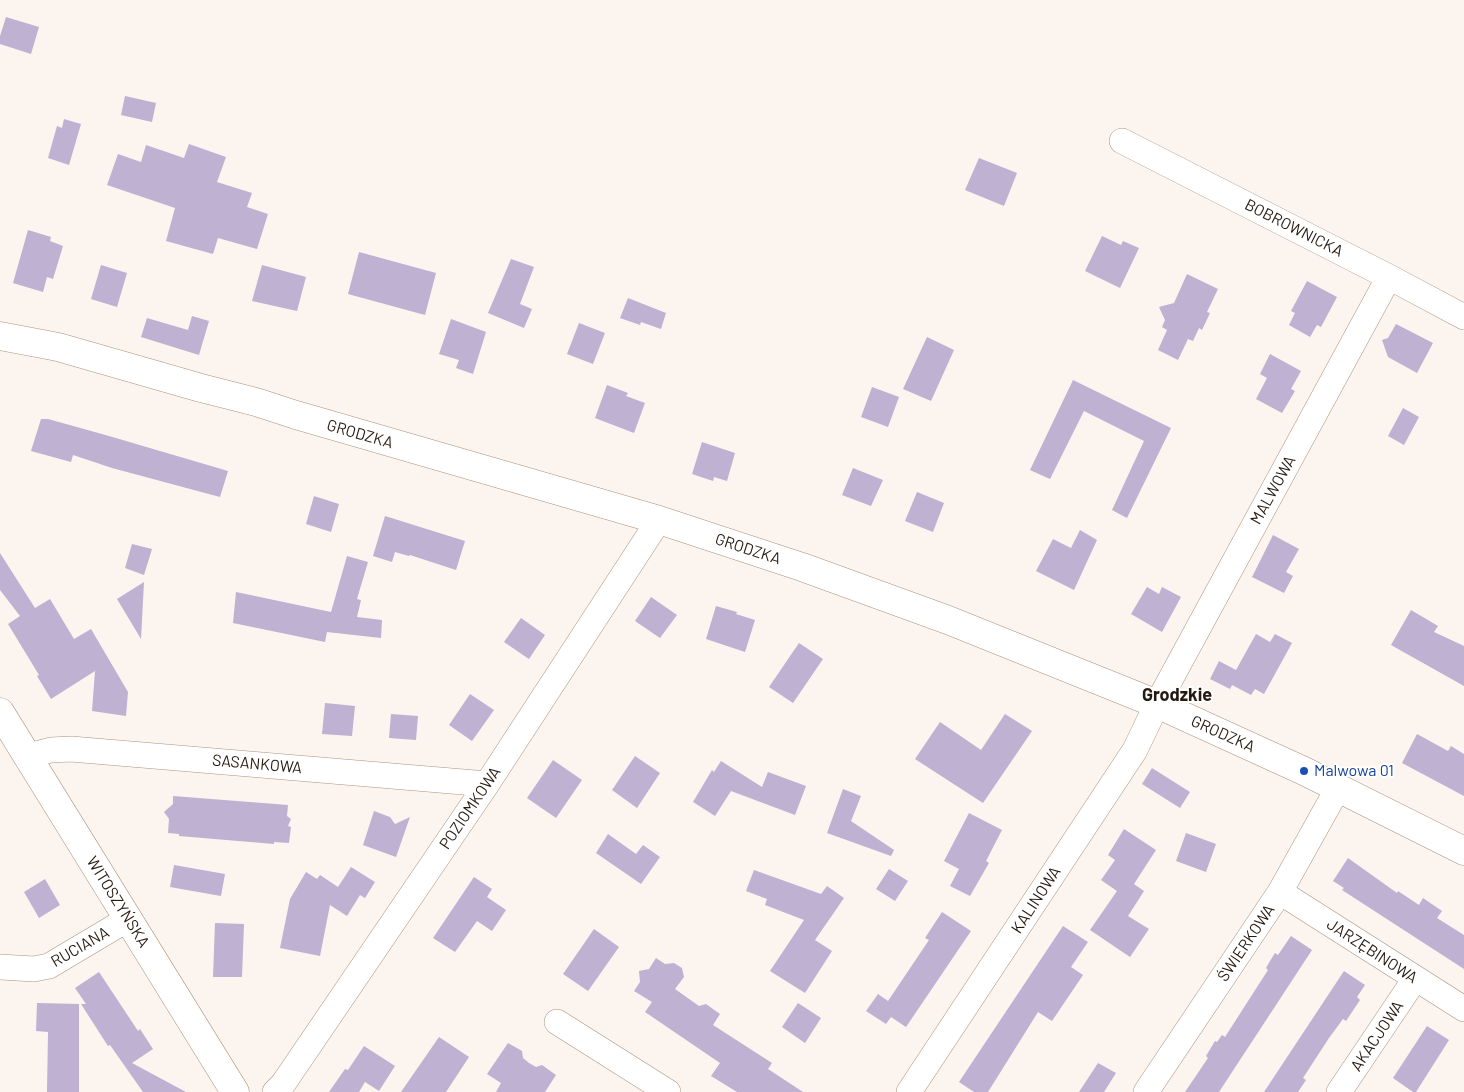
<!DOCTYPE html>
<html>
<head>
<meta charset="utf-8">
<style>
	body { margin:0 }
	canvas { display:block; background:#fbf4ef }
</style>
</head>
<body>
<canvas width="1464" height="1092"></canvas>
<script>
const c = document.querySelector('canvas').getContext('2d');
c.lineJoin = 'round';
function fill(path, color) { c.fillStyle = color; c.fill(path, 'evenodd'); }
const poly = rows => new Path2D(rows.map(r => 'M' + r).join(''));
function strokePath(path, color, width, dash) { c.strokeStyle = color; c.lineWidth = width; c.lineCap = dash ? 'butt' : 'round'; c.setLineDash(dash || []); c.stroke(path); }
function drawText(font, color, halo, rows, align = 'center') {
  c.font = font + ' Barlow,sans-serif'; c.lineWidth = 4; c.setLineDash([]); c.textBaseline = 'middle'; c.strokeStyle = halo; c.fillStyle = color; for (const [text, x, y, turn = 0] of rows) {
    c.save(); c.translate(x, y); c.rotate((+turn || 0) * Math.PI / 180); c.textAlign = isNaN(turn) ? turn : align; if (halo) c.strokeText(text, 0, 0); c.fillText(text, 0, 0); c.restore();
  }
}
fill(poly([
	[6,17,39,27,31,54,0,44,0,36],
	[125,96,156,103,152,122,121,115],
	[64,119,81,124,69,165,48,158,57,126,62,128],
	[189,144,226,157,217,182,252,193,247,207,268,214,257,249,218,238,213,254,166,241,175,208,107,185,118,154,141,162,146,145,184,158],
	[979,158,1017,173,1004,206,965,190],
	[28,230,51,237,50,241,63,246,53,279,47,277,43,292,13,283],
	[1102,236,1121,245,1123,241,1139,248,1120,288,1085,271],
	[359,252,436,273,425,315,348,294],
	[511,259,534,267,520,304,532,309,524,328,488,313],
	[101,265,127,273,117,307,91,299],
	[262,265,306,277,297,311,252,301],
	[1187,274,1218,289,1207,312,1210,313,1202,330,1199,328,1193,341,1188,339,1178,360,1158,350,1167,330,1162,327,1165,320,1159,307,1174,303],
	[1307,281,1337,297,1321,327,1317,325,1310,337,1289,325,1295,313,1291,311],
	[628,298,666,313,661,329,641,322,640,325,620,318],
	[192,316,209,321,199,355,141,337,147,318,188,330],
	[451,319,486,332,473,374,456,368,459,360,439,354],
	[579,323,605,333,593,364,567,354],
	[1396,324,1433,343,1417,373,1388,357,1382,340,1388,338],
	[927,337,954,350,931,401,903,389],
	[1270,354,1301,371,1291,389,1295,391,1282,413,1256,399,1267,378,1260,374],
	[1073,380,1171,428,1127,518,1112,510,1144,441,1084,411,1050,479,1030,470],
	[607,385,628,393,626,396,645,403,634,433,595,418],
	[872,387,899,397,888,427,861,417],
	[1403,408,1419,417,1404,445,1388,436],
	[41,419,48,419,109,436,228,471,220,497,112,468,73,455,71,462,31,451],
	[702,442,735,453,727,481,714,477,713,481,692,474],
	[853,468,883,480,871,506,842,495],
	[917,492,944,503,933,532,905,521],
	[314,496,339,504,331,532,306,524],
	[385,516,465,541,456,570,410,555,409,556,395,552,392,562,373,556],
	[1080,530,1097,540,1074,590,1036,571,1053,539,1071,548],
	[1273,535,1299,549,1286,572,1293,576,1284,593,1252,577],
	[132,544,152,549,144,575,125,568],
	[0,553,35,608,50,599,74,639,91,629,128,692,126,716,92,711,95,671,51,699,37,676,39,675,8,624,20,616,0,590],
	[347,556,368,562,357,599,361,600,357,617,382,620,381,638,327,632,325,642,233,623,236,592,331,612],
	[144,582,141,639,117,599],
	[1147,587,1159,594,1162,587,1181,597,1162,632,1131,614],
	[651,597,677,615,660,638,635,621],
	[716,606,737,612,736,614,755,620,745,652,706,639],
	[1411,610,1438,626,1434,632,1464,646,1464,686,1391,645],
	[521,618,545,635,529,659,504,642],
	[1256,634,1270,642,1275,634,1292,643,1264,694,1255,689,1251,695,1232,685,1230,689,1210,679,1219,661,1236,670],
	[799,643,823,659,793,703,769,687],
	[470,694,494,710,472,741,449,725],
	[325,703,355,706,352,736,322,734],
	[391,714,418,716,416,740,389,738],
	[1005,714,1032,731,983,803,915,759,940,722,981,750],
	[1417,734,1448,751,1451,746,1464,754,1464,796,1402,763],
	[635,756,660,773,637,808,612,790],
	[553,760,582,780,556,818,527,798],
	[721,761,762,787,768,772,806,786,795,815,731,791,715,816,693,802,712,770,714,772],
	[1152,768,1190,792,1180,808,1142,784],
	[843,789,861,796,851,821,894,850,891,856,827,833],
	[173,796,288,805,287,816,291,819,288,826,291,827,289,843,274,842,274,844,179,836,179,834,168,833,169,819,164,812,173,804],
	[374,811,390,817,395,824,410,817,396,857,363,845],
	[969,813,1002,830,986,861,989,863,970,896,950,886,959,869,944,861],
	[1124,829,1156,850,1134,884,1144,891,1128,916,1149,929,1130,957,1090,930,1117,891,1101,880,1115,860,1108,855],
	[1186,833,1216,844,1206,872,1176,861],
	[608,834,636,854,643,845,660,857,641,884,596,853],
	[1348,858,1397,893,1398,891,1419,905,1423,898,1442,911,1437,918,1464,935,1464,969,1342,890,1344,888,1333,881],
	[174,865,225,874,221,896,170,887],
	[351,867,375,882,365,898,360,895,347,916,330,905,320,956,280,948,290,899,306,872,317,879,320,875,338,887],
	[889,869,908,881,895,901,876,889],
	[754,870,821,894,827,886,844,898,815,940,832,951,805,993,770,971,804,920,765,905,767,899,746,891],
	[474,877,492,889,487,897,506,910,492,931,477,921,455,952,433,938],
	[45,879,60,905,39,918,24,892],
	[942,912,971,931,906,1027,891,1017,886,1024,866,1011,878,994,888,1001,929,940,925,938],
	[215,923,244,924,242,977,213,977],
	[1063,926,1088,942,1071,967,1083,975,1052,1021,1038,1012,988,1092,974,1092,959,1082],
	[594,929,619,947,588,991,563,974],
	[1291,936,1312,950,1219,1092,1185,1092,1208,1058,1206,1056,1215,1041,1217,1042,1222,1035,1225,1037,1268,970,1266,968,1270,961,1275,953,1278,955],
	[656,958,665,964,674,963,682,968,684,977,675,989,699,1006,706,1004,720,1014,713,1025,772,1063,768,1069,803,1092,737,1092,711,1076,720,1063,645,1012,652,1002,634,991,640,982,639,971,649,969],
	[1344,971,1365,985,1357,997,1360,1000,1346,1021,1343,1019,1329,1038,1303,1078,1306,1080,1298,1092,1264,1092],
	[99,972,138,1031,140,1029,153,1049,132,1063,186,1092,143,1092,110,1045,108,1046,81,1004,86,1004,75,988],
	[37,1003,79,1004,79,1092,47,1092,48,1032,36,1031],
	[798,1003,821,1018,805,1043,782,1027],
	[1427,1026,1449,1040,1416,1092,1413,1092,1393,1078],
	[439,1037,469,1057,446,1092,401,1092],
	[508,1043,522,1051,523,1058,529,1063,536,1067,542,1065,556,1075,545,1092,496,1092,501,1083,487,1074],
	[364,1046,395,1066,379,1091,365,1082,359,1092,329,1092,345,1069,348,1070],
	[1098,1063,1116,1073,1104,1092,1079,1092]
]), '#beb1d2');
const minor = poly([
	[1122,141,1389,277,1464,317],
	[28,756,51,750,71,749,487,784],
	[1280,892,1464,1009],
	[0,967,34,969,49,966,128,919],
	[557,1022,668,1092],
	[275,1092,283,1084,487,784,659,520],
	[909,1092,1135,750,1157,704,1389,277],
	[1146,1092,1280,892,1338,788],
	[1339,1092,1415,979]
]);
const tertiary = poly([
	[0,336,58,347,201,388,256,402,296,415,659,520,802,567,948,620,1157,704,1304,771,1464,851],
	[0,712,235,1092]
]);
strokePath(minor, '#af927a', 26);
strokePath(tertiary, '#af927a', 29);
strokePath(minor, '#fff', 25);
strokePath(tertiary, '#fff', 28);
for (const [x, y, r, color] of [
	[1304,771,5,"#1a4fb4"]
]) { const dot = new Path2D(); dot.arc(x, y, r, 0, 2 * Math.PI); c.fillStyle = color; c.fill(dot); strokePath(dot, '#fff', 2); }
drawText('16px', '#251a11', '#fff', [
	["BOBROWNICKA",1294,228,27],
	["GRODZKA",360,434,16],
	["MALWOWA",1273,490,-61],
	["GRODZKA",748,549,18],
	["GRODZKA",1223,734,24],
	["SASANKOWA",257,764,5],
	["POZIOMKOWA",470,808,-56],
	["KALINOWA",1036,900,-57],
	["WITOSZYŃSKA",118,902,58],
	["ŚWIERKOWA",1246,943,-56],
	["RUCIANA",80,947,-30],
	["JARZĘBINOWA",1372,951,33],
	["AKACJOWA",1377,1036,-56]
]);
drawText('16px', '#164399', '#fff', [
	["Malwowa 01",1314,771]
], 'left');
drawText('bold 18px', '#251a11', '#fff', [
	["Grodzkie",1177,695]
]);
</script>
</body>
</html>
